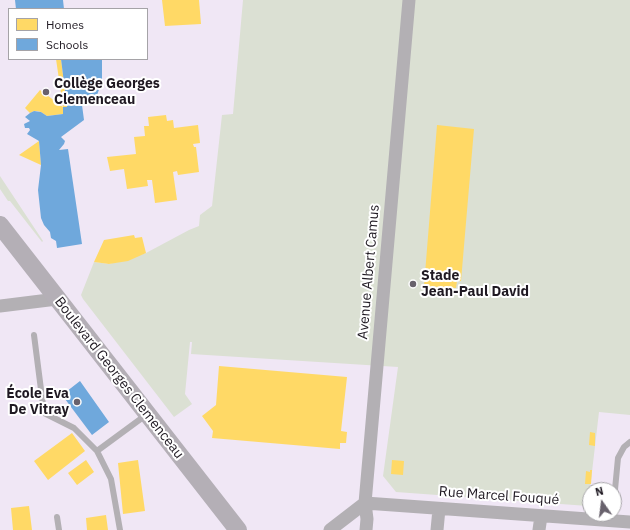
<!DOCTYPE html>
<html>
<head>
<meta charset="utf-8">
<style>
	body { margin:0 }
	#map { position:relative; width:630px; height:530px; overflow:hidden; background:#f0e7f5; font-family:"IBM Plex Sans",sans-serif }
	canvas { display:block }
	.legend { position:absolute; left:8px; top:8px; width:140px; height:52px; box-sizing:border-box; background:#fff; border:1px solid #a5a3a7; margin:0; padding:5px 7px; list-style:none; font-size:12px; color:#1f1922 }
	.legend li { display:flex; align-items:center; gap:8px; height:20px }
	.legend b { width:20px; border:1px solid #a5a3a7 }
	.north { position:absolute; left:582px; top:482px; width:40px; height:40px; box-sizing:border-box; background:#fff; border:1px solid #a5a3a7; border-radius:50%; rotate:346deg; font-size:11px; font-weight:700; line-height:16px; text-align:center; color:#1f1922 }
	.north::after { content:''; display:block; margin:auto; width:14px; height:18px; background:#68616c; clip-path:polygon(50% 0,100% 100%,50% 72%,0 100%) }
</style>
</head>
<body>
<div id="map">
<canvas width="630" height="530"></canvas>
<ul class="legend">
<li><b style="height:11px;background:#ffd966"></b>Homes</li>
<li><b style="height:11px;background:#6fa8dc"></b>Schools</li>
</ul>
<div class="north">N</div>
</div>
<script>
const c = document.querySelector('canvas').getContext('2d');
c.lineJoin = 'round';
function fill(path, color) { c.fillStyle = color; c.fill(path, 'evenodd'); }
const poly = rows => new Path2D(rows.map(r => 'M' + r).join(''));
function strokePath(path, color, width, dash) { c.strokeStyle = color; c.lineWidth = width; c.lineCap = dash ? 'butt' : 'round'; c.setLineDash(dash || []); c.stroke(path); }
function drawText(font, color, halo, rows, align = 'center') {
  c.font = font + ' "IBM Plex Sans",sans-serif'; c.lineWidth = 4; c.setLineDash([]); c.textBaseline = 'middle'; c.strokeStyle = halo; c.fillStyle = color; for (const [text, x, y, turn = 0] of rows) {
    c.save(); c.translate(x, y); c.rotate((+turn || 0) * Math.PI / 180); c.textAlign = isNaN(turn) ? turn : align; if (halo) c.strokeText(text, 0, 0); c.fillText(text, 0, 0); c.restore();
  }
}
fill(poly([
	[243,0,630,0,630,415,599,412,588,506,396,492,383,476,398,367,191,354,192,342,190,342,185,394,192,404,174,417,83,299,81,295,94,262,109,264,146,253,189,230,199,226,200,215,212,206,222,115,233,114],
	[0,176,43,241,42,242,10,201,8,201,0,189]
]), '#dbe0d3');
fill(poly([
	[162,0,199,0,201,24,165,26],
	[56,59,61,59,67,107,63,107],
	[40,90,63,107,63,114,47,116,41,112,37,111,34,111,30,113,25,108],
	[166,115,167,121,173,120,174,128,198,125,200,143,193,144,194,147,196,147,199,172,178,175,177,171,173,172,177,200,155,203,152,180,147,180,148,186,127,189,124,169,110,171,107,157,136,154,134,137,145,136,144,126,149,126,148,117],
	[437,125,474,129,461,281,457,281,456,288,424,286],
	[39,141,41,165,19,155],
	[134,235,135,238,142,237,146,253,128,261,109,264,94,262,104,240],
	[219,366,347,377,341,431,347,432,346,443,340,443,340,449,212,438,213,431,202,416,216,405],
	[590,432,595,433,595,446,589,445],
	[72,433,85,451,48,480,34,461],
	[86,460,94,472,77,485,68,473],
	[138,460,145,511,123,514,118,463],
	[392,460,404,461,403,475,391,474],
	[590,470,592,470,591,484,585,484,586,471,590,472],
	[29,506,32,530,13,530,11,508],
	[106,515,108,530,87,530,86,518]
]), '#ffd966');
fill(poly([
	[15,0,63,0,64,9,16,9],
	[61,59,102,59,102,78,100,87,94,103,82,105,84,120,61,137,65,141,64,144,59,150,68,149,82,244,57,248,56,241,51,238,50,232,44,225,41,218,38,190,41,165,39,141,27,134,30,130,29,128,25,128,24,124,30,121,25,117,30,113,34,111,41,112,47,116,63,114,63,107,67,107],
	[80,381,109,422,92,435,62,395]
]), '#6fa8dc');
strokePath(poly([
	[34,335,44,413,74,428,97,451,146,415],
	[97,451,111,479,120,530],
	[614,500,618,458,624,447,630,442],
	[57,517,59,530]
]), '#b3b0b4', 6);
strokePath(poly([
	[0,306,57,299],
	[330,530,365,503,409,0],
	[366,530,367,519,365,503,630,522],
	[437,530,439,509],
	[539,530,541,516]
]), '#b3b0b4', 13);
strokePath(poly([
	[0,225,238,530]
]), '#b4afb6', 18);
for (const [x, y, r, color] of [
	[46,92,4,"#68616c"],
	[413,284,4,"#68616c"],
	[77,402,4,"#68616c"]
]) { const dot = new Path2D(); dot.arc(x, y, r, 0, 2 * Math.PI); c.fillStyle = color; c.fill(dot); strokePath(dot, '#fff', 1.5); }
drawText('bold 14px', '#1f1922', '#fff', [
	["Collège Georges",54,84],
	["Clemenceau",54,100],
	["Stade",421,276],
	["Jean-Paul David",421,292],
	["École Eva",69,394,"right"],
	["De Vitray",69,410,"right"]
], 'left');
drawText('14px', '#1f1922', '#fff', [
	["Avenue Albert Camus",369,272,-85],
	["Boulevard Georges Clemenceau",119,378,52],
	["Rue Marcel Fouqué",499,496,4]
]);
</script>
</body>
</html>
